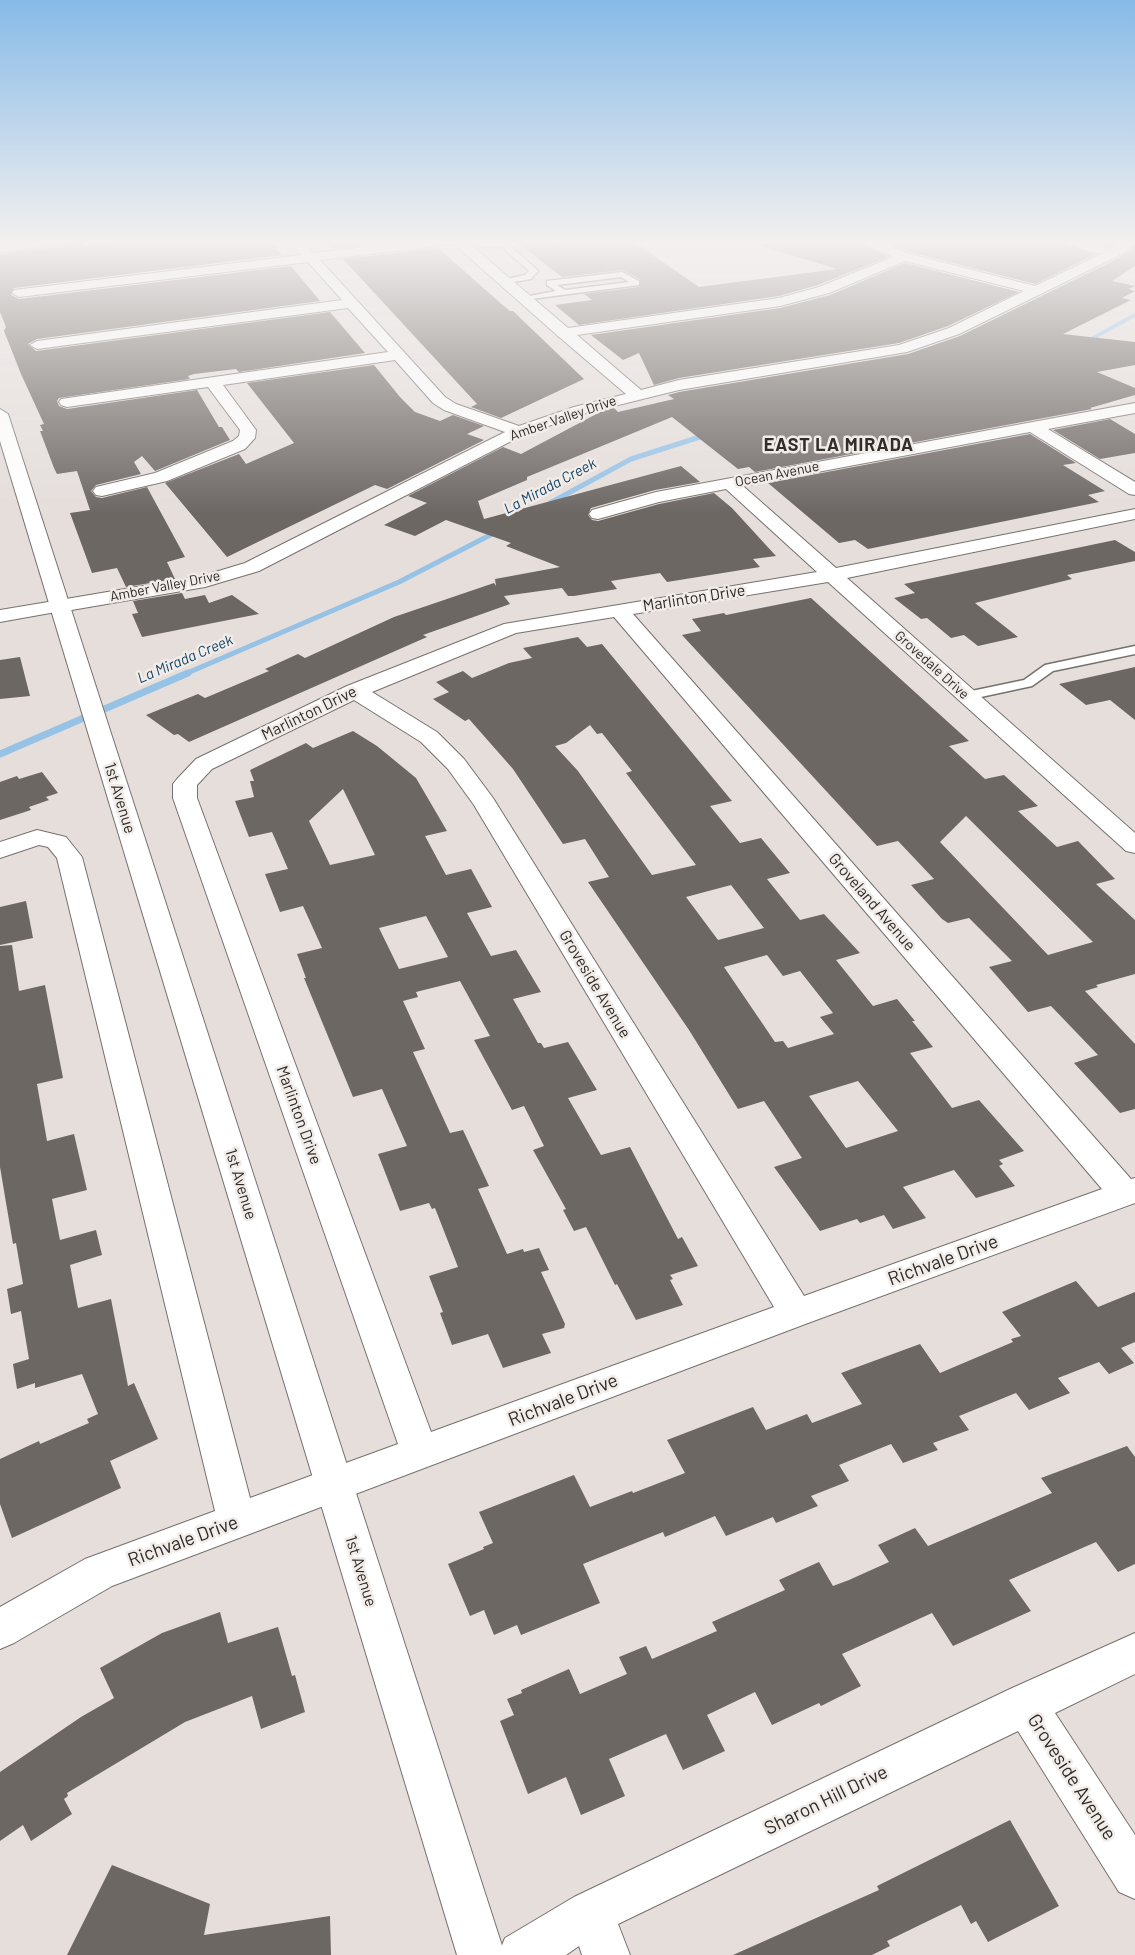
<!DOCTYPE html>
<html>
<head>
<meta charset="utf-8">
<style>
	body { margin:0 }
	canvas { display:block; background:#e5dedb }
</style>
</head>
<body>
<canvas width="1135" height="1955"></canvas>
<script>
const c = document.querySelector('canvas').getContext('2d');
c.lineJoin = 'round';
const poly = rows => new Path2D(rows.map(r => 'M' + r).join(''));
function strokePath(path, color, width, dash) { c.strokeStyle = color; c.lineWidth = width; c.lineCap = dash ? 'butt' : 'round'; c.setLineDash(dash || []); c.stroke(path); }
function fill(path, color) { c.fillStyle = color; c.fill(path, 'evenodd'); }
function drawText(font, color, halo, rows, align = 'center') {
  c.font = font + ' Barlow,sans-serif'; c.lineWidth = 5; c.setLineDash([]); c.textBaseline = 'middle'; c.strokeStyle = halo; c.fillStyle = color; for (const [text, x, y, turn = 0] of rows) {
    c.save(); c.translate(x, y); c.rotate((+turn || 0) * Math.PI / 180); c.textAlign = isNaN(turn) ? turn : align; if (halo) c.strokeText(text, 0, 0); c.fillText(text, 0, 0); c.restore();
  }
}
strokePath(poly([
	[1086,342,1135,315]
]), '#96c2e6', 4);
strokePath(poly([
	[550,503,631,459,706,435],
	[185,674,399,582,498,531]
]), '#96c2e6', 5);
strokePath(poly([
	[0,754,188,673]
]), '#96c2e6', 7);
fill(poly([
	[73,240,84,240,84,246,139,240,267,240,282,255,14,288,11,295,19,299,291,266,320,301,37,339,28,344,36,351,330,312,365,353,239,372,236,369,194,374,188,376,190,379,59,398,57,401,59,406,67,409,197,390,219,427,222,427,230,440,155,471,142,456,134,462,141,474,96,485,91,491,96,497,102,498,147,487,185,557,167,562,175,579,126,587,117,568,92,573,70,513,90,510,77,471,57,474,54,468,40,431,43,431,40,425,44,424,21,374,4,331,6,327,0,312,0,254,65,246],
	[325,240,401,240,333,249],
	[514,240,550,240,555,244,583,240,631,240,699,287,837,269,761,246,762,240,855,240,888,257,818,285,779,296,579,325,555,305,592,300,584,294,639,287,640,279,622,270,562,277],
	[881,240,1049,240,1096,254,1035,284,910,252],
	[1085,240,1120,240,1111,247],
	[1135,246,1135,266,1112,281,1135,286,1129,289,1135,291,1122,298,1131,300,1063,334,1135,342,1135,365,1097,372,1135,388,1135,395,1090,408,1092,409,755,472,749,467,738,469,672,417,527,477,527,480,478,501,484,519,681,466,700,482,655,490,591,508,588,515,592,520,598,521,659,504,714,493,732,508,776,556,753,559,760,567,667,582,660,573,611,581,617,589,574,596,568,596,562,588,504,596,510,604,423,635,427,637,189,742,178,734,174,735,146,715,198,694,205,698,269,671,265,669,298,654,305,658,394,617,494,583,496,586,495,579,560,567,506,546,511,543,446,520,415,536,384,525,427,503,408,496,503,447,521,454,602,411,614,408,618,412,674,399,668,395,679,392,908,354,960,336,1119,258],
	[438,248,505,307,510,311,513,311,584,379,501,418,471,407,477,404,343,259],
	[905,263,1019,292,948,326,899,343,679,378,654,385,639,353,623,360,591,335,780,308,830,295],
	[374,365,400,397,415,412,440,421,453,415,484,426,467,434,484,440,387,489,375,485,227,557,165,483,239,454,246,464,294,443,247,383],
	[1110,419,1135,434,1135,453,1100,459,1053,430],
	[1030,434,1076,463,1063,465,1105,491,1088,495,1099,502,868,549,855,540,839,543,768,483],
	[1115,540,1135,552,1135,561,1067,575,1072,579,975,603,1018,637,978,646,964,635,951,638,927,618,921,619,894,598,915,593,904,584],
	[182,593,185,599,205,595,209,603,232,595,259,614,142,637,132,614,138,613,133,601],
	[811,598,969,741,949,746,985,779,1004,775,1038,806,1018,811,1057,847,1078,841,1115,879,1096,884,1135,920,1135,974,1096,985,1098,987,1085,991,1135,1044,1135,1109,1120,1113,1074,1063,1098,1055,1051,1006,1028,1012,989,967,1012,961,969,918,948,923,942,919,911,885,934,879,898,841,877,846,682,635,701,631,692,619,724,613,726,615],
	[966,816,1093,942,1048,955,940,842],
	[578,637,587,647,602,644,732,801,710,806,740,843,761,838,790,873,767,879,800,920,824,914,860,953,836,960,873,1006,897,999,915,1021,912,1021,933,1047,910,1053,952,1108,979,1100,1024,1151,999,1160,1003,1164,999,1166,1015,1186,976,1198,954,1170,903,1187,926,1218,893,1229,884,1215,860,1223,857,1219,820,1231,774,1167,802,1158,764,1101,738,1109,689,1030,588,882,609,877,585,839,563,844,513,769,469,719,465,721,433,699,449,692,436,682,463,671,472,678,509,663,532,658,523,648],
	[590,725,597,734,602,733,632,771,626,773,696,865,652,875,578,771,555,746,566,743],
	[731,885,764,928,718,940,686,897],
	[767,955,783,976,800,971,833,1013,820,1017,834,1034,788,1048,783,1041,775,1042,724,967],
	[858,1081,898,1131,846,1148,809,1096],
	[20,657,30,696,0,699,0,660],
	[1135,667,1135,720,1110,700,1086,705,1059,684],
	[353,731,377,746,416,778,447,831,425,836,446,875,471,869,492,907,467,913,491,956,516,950,541,992,513,999,538,1043,541,1043,544,1048,568,1042,597,1090,568,1098,601,1155,630,1147,678,1239,682,1237,698,1266,670,1275,673,1279,670,1280,683,1305,636,1320,617,1284,615,1285,586,1227,574,1231,563,1210,566,1209,533,1150,544,1146,524,1106,512,1110,474,1040,490,1036,460,981,416,992,418,997,403,1001,425,1049,413,1052,450,1133,463,1130,489,1186,478,1189,507,1254,523,1249,524,1252,539,1248,549,1270,541,1272,565,1324,564,1328,542,1334,551,1353,503,1368,488,1334,452,1345,440,1313,443,1312,429,1276,458,1267,435,1208,432,1209,429,1203,400,1211,378,1154,407,1146,382,1089,353,1097,304,978,306,978,297,954,322,948,303,906,280,912,265,874,288,869,272,832,249,837,235,801,254,797,250,781,254,781,250,770,306,743,313,748],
	[343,789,375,855,330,865,309,821],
	[426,916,448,957,399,969,379,928],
	[42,772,58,793,46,797,49,800,29,807,31,810,0,820,0,782,17,776,19,779],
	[26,901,33,938,0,945,0,907],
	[12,945,19,991,45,985,63,1078,37,1084,47,1141,74,1134,87,1190,52,1199,60,1240,96,1230,102,1255,70,1265,78,1308,111,1299,128,1386,134,1383,158,1439,110,1461,121,1488,12,1538,0,1504,0,1459,39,1441,40,1444,89,1423,87,1419,98,1414,82,1374,35,1388,35,1383,17,1389,13,1364,29,1359,21,1311,11,1314,7,1289,23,1284,16,1243,13,1244,0,1167,0,946],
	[1076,1281,1098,1307,1135,1292,1135,1342,1121,1348,1134,1363,1109,1374,1099,1362,1058,1378,1070,1393,1029,1410,1016,1393,959,1416,969,1430,933,1443,938,1450,903,1463,891,1444,839,1465,849,1481,811,1496,818,1506,776,1523,773,1517,726,1536,715,1516,665,1537,663,1532,583,1564,600,1603,521,1635,517,1625,494,1635,484,1610,470,1616,448,1564,484,1549,483,1547,493,1543,479,1512,574,1475,590,1507,632,1491,633,1493,685,1473,667,1440,753,1407,766,1430,807,1414,812,1423,862,1404,841,1373,920,1344,940,1373,1013,1342,1011,1339,1021,1336,1002,1312],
	[1127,1446,1135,1457,1135,1564,1118,1572,1096,1542,1009,1580,1031,1611,953,1646,932,1613,842,1654,861,1686,821,1706,819,1703,772,1725,755,1692,707,1715,725,1751,683,1770,666,1734,609,1759,625,1796,581,1815,566,1777,528,1794,500,1721,514,1715,507,1699,522,1693,521,1690,569,1669,580,1694,627,1674,619,1657,646,1646,652,1659,717,1631,712,1622,785,1590,779,1580,819,1562,833,1586,849,1580,889,1562,878,1545,915,1528,928,1546,1052,1493,1041,1478],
	[220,1612,228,1643,278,1627,292,1676,295,1675,305,1712,261,1729,252,1696,185,1722,67,1793,68,1796,64,1799,72,1814,31,1841,23,1825,0,1841,0,1772,81,1717,114,1698,100,1668,162,1633],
	[1010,1820,1059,1906,988,1942,976,1921,971,1924,961,1905,887,1941,890,1946,872,1955,733,1955,879,1890,877,1886],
	[112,1865,210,1904,204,1935,330,1916,331,1955,67,1955]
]), '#6d6764');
const service = poly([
	[486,241,507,243,538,271,531,279,502,284,502,280,525,275,529,271,502,247,460,246,456,244,460,242,486,241],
	[622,272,639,281,639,285,523,300,519,298,556,291,547,285,547,281,622,272],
	[621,277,629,282,565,290,557,285,621,277],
	[1135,646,1135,654,1053,671,1032,686,967,700,961,696,962,693,1024,680,1045,665,1135,646]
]);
const minor = poly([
	[30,240,71,240,65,244,0,252,0,244,30,240],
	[289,240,302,240,314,253,420,240,465,240,568,328,779,298,819,287,893,257,857,240,875,240,909,254,1035,286,1101,254,1051,240,1075,240,1111,249,1124,240,1135,240,1135,244,1118,256,959,334,907,352,679,390,586,413,525,434,259,571,205,587,60,612,53,610,50,606,53,602,60,600,202,576,245,563,505,432,444,410,433,403,395,360,223,385,256,430,255,438,245,449,167,481,102,496,96,495,93,491,96,487,155,473,233,441,239,436,240,430,208,387,67,407,61,405,59,402,61,399,388,352,348,308,37,349,30,345,37,341,342,300,308,262,19,297,12,293,14,290,301,255,289,240],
	[454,244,558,336,626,394,574,407,519,426,456,404,445,397,320,260,454,244],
	[905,261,1024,291,949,328,899,345,679,380,641,390,577,335,780,306,829,293,905,261],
	[1135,403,1135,413,1048,429,1135,482,1135,495,1129,494,1030,432,743,486,836,568,1135,509,1135,519,847,578,1135,833,1135,853,1126,851,828,582,633,614,1131,1179,1135,1178,1135,1203,808,1323,112,1586,14,1643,0,1649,0,1607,85,1559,215,1511,57,858,48,847,39,845,0,858,0,842,37,830,66,837,82,857,250,1498,398,1444,173,798,173,784,177,779,196,759,347,686,504,624,817,572,726,489,659,502,598,519,592,518,589,514,592,510,656,492,1135,403],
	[614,617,1102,1189,804,1296,493,798,464,759,437,732,372,692,516,633,614,617],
	[354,700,421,742,448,769,474,805,774,1307,431,1432,197,798,197,785,212,769,354,700],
	[1135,1633,1135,1674,1055,1713,1135,1835,1135,1899,1119,1892,1018,1731,618,1924,630,1955,582,1955,579,1946,566,1955,498,1955,505,1938,574,1897,1010,1689,1135,1633]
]);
const tertiary = poly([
	[60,600,67,602,70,606,67,610,0,622,0,610,60,600]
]);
const secondary = poly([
	[0,409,8,414,505,1955,457,1955,0,441,0,409]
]);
strokePath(service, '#77716e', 3);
strokePath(minor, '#77716e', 2);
strokePath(tertiary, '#77716e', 2);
strokePath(secondary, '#77716e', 2);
fill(service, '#fff');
fill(minor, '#fff');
fill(tertiary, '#fff');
fill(secondary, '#fff');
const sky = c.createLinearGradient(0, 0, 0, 514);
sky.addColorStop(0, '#87bae7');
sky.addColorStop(0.47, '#f3f0ef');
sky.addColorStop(1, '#f3f0ef00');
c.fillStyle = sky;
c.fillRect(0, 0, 1135, 514);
drawText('14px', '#2c2a28', '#f2ece8', [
	["Amber Valley Drive",563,418,-19],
	["Ocean Avenue",777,474,-11],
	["Amber Valley Drive",165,586,-11],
	["Grovedale Drive",932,665,42]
]);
drawText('italic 15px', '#144569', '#f2ece8', [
	["La Mirada Creek",550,486,-28],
	["La Mirada Creek",185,659,-23]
]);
drawText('16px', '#2c2a28', '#f2ece8', [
	["Marlinton Drive",694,598,-9],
	["Marlinton Drive",309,713,-26],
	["1st Avenue",120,798,73],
	["Groveland Avenue",872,902,49],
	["Groveside Avenue",595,984,59],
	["Marlinton Drive",299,1115,70],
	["1st Avenue",241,1184,73],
	["1st Avenue",361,1571,73]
]);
c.letterSpacing = '1px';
drawText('bold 18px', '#322d2a', '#f2ece8', [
	["EAST LA MIRADA",839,445]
]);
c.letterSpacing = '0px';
drawText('19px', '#2c2a28', '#f2ece8', [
	["Richvale Drive",943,1260,-20],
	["Richvale Drive",563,1400,-21],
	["Richvale Drive",183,1541,-20],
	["Groveside Avenue",1072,1777,57],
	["Sharon Hill Drive",826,1800,-26]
]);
</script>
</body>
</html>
